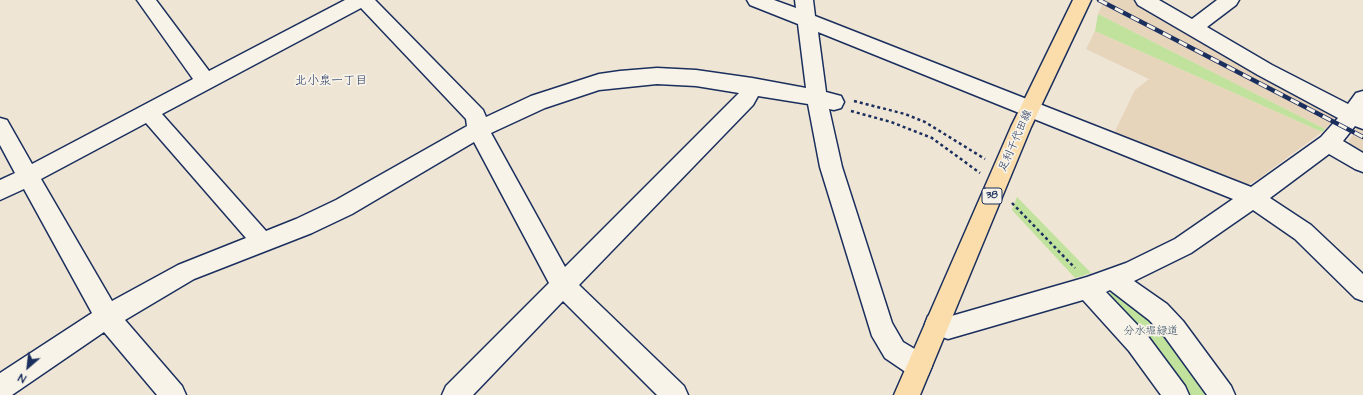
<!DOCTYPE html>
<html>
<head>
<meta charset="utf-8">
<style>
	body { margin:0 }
	#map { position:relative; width:1363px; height:395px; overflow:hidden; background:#efe5d4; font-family:"Architects Daughter",sans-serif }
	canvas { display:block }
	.north { position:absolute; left:8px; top:347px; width:40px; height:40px; -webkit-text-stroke:3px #f7f3e8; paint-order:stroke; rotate:208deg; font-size:11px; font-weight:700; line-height:16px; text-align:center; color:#1b2f5e }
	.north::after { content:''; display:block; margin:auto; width:14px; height:18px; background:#1b2f5e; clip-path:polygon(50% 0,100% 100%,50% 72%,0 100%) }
</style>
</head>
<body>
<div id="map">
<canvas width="1363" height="395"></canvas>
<div class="north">N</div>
</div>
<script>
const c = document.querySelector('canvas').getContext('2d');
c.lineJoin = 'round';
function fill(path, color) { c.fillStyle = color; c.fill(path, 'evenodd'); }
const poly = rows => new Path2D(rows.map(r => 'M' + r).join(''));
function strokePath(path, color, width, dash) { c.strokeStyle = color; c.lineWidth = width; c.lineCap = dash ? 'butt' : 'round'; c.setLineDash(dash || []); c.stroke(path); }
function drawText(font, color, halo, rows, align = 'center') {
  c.font = font + ' "Architects Daughter","Klee One",sans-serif'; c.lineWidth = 3.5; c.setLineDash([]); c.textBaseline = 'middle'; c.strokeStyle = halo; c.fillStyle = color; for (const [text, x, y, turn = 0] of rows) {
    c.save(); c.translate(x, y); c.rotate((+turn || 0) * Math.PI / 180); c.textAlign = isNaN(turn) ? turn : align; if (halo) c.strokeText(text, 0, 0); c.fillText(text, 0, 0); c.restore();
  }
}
fill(poly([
	[1104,0,1134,0,1179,28,1335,112,1335,120,1325,129,1098,14],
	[1095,31,1322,132,1258,179,1246,186,1114,133,1135,90,1149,79,1086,49],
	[1359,124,1363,126,1363,155,1349,147,1349,141]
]), '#e6d4bb');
fill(poly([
	[1098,14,1325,129,1322,132,1095,31],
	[1017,197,1091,273,1075,278,1012,210],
	[1117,291,1159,323,1209,395,1184,395,1104,296]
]), '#c0e29c');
const minor = poly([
	[137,0,156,0,209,71,345,0,375,0,483,110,486,117,531,96,599,74,620,71,657,68,696,70,752,78,806,88,798,24,750,5,747,0,774,0,796,8,795,0,813,0,815,16,1251,187,1321,137,1338,118,1258,75,1138,5,1135,0,1159,0,1192,19,1217,0,1239,0,1236,5,1207,27,1272,65,1348,104,1356,93,1363,91,1363,129,1355,126,1343,141,1363,153,1363,172,1355,169,1329,154,1270,198,1311,225,1363,274,1363,301,1355,298,1295,239,1253,210,1191,253,1134,281,1167,304,1183,321,1231,386,1235,395,1207,395,1165,337,1149,320,1110,290,1106,292,1147,335,1185,386,1189,395,1161,395,1129,351,1083,300,948,339,928,332,925,324,928,316,937,313,948,317,1087,277,1126,263,1175,239,1233,199,818,32,826,92,841,96,844,102,841,108,834,110,829,109,842,167,892,323,903,342,928,357,932,366,928,375,919,378,910,375,885,358,872,336,820,167,808,104,758,96,753,105,579,285,684,386,688,395,657,395,563,301,473,395,442,395,446,386,549,283,474,142,352,214,312,233,194,279,125,320,182,386,186,395,157,395,104,332,12,395,0,395,0,373,92,313,24,189,0,200,0,180,15,173,0,145,0,118,7,120,32,164,193,79,137,0],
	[361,8,466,119,467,126,336,200,296,219,266,231,162,114,361,8],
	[657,84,696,86,739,93,565,267,491,133,545,108,599,90,657,84],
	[146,123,246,238,178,265,112,301,41,179,146,123]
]);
const major = poly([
	[1073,0,1091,0,1031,127,920,395,894,395,1011,127,1073,0]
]);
strokePath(minor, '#1b2f5e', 3);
strokePath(major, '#1b2f5e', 3);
strokePath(poly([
	[854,101,905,114,925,122,985,159],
	[851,111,891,122,932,138,980,173],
	[1012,203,1075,268]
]), '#1b2f5e', 2.5, [3, 3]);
fill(minor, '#f7f3e8');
fill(major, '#faddab');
const rail = poly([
	[1099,0,1363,137]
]);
strokePath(rail, '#1b2f5e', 4.5);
strokePath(rail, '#f7f3e8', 3, [9]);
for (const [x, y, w] of [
	[992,196,20]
]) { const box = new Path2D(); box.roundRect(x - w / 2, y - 8, w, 16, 3); c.fillStyle = '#f7f3e8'; c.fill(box); strokePath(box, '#1b2f5e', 1); }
drawText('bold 10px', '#1b2f5e', null, [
	["38",992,196]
]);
drawText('11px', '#1b2f5e', '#f7f3e8', [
	["足利千代田線",1016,141,-66]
]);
drawText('11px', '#3c536a', '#f7f3e8', [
	["分水堀緑道",1151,332]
]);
drawText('12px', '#1b2f5e', '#f7f3e8', [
	["北小泉一丁目",331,81]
]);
</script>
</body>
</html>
